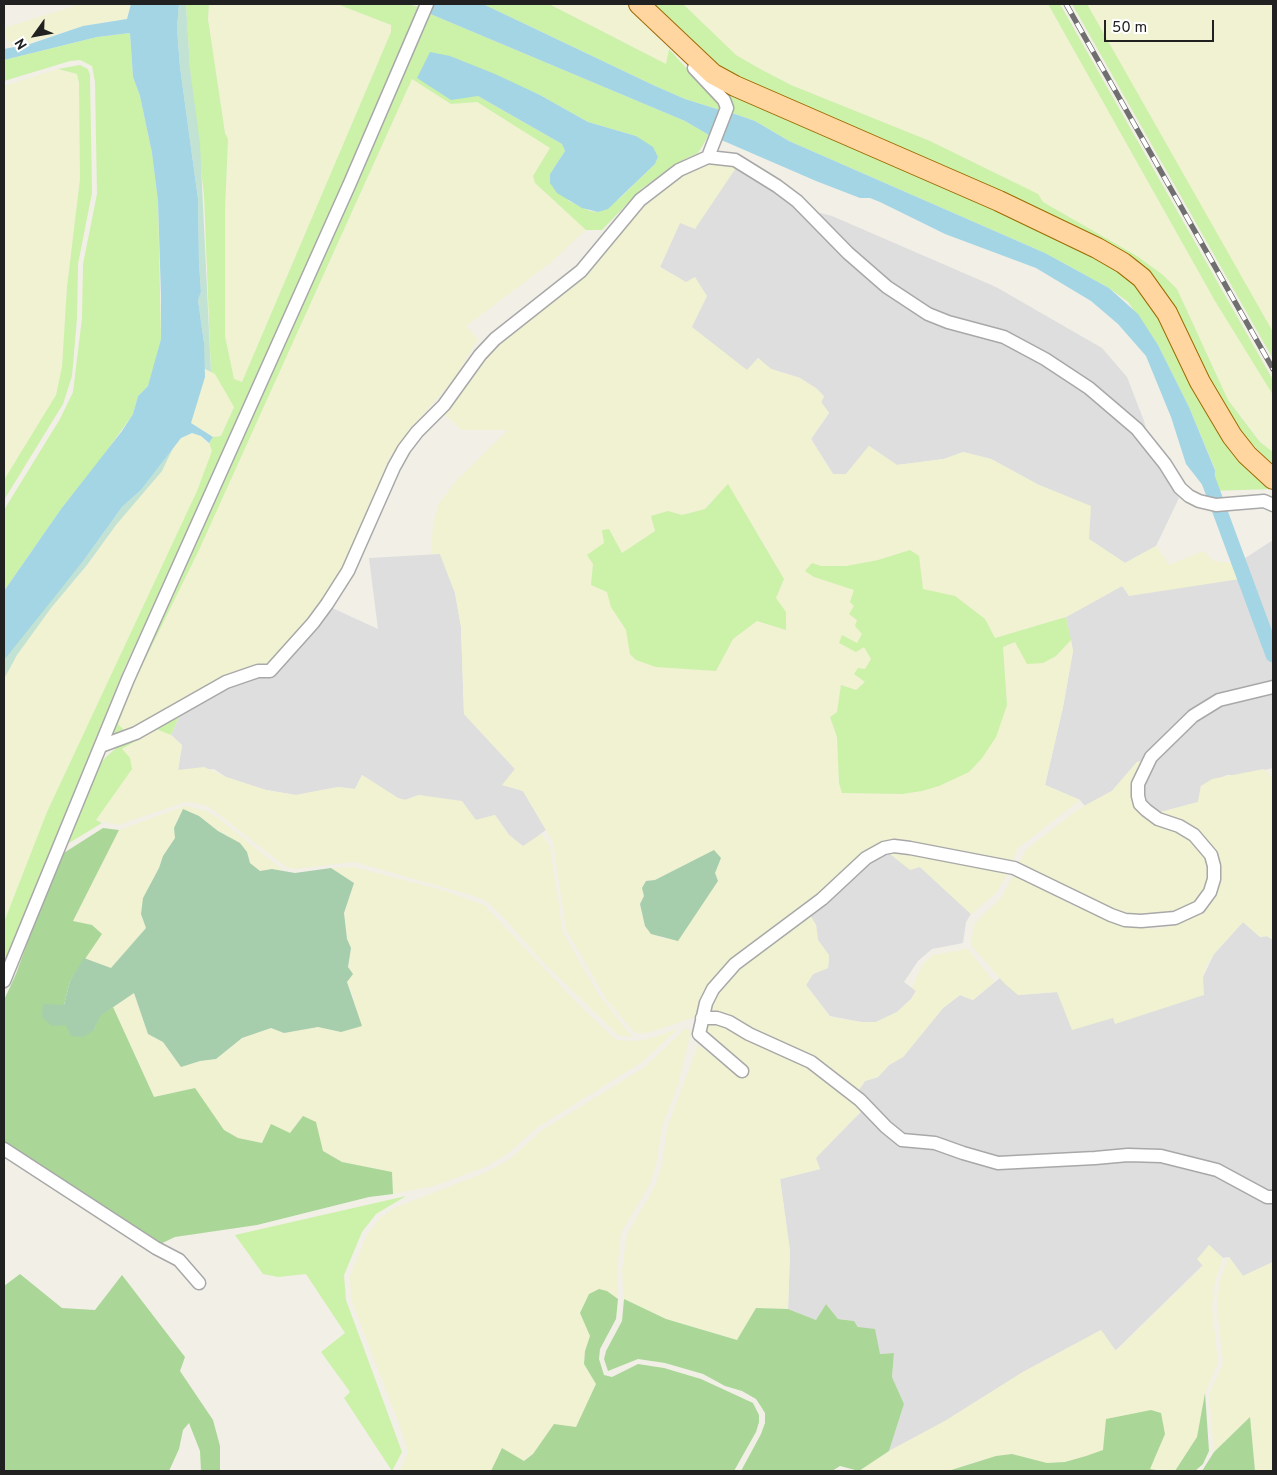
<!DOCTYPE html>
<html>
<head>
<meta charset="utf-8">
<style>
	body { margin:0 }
	#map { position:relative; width:1277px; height:1475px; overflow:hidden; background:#f2efe7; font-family:Overpass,sans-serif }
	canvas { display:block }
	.frame { position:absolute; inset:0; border:5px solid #212121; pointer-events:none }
	.north { position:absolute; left:10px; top:10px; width:50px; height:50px; -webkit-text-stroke:4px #fff; paint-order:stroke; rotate:238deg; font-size:14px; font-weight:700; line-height:20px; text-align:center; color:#212121 }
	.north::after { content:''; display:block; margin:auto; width:18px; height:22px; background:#212121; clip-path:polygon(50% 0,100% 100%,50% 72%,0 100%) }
	.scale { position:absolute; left:1104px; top:20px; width:110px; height:22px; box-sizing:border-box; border:2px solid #212121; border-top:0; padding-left:6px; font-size:15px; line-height:18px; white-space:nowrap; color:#212121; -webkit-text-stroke:4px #fff; paint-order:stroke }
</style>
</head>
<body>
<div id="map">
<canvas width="1277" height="1475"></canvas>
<div class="frame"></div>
<div class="north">N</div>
<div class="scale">50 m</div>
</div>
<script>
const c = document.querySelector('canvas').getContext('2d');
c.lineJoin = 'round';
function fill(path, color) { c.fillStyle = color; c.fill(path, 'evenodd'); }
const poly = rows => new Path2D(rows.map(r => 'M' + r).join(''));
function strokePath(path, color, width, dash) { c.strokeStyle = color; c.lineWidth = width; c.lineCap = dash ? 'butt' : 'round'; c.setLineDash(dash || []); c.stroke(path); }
fill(poly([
	[738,165,793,206,832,216,996,287,1102,348,1127,377,1144,421,1154,458,1179,498,1156,546,1125,563,1089,539,1037,484,991,459,963,452,944,459,897,465,869,446,846,474,833,474,811,439,829,413,821,402,824,396,817,389,800,378,771,369,758,358,747,371,691,327,707,295,660,267,680,222],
	[1273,540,1273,685,1219,698,1147,760,1137,762,1112,791,1085,806,1080,800,1045,785,1063,707,1073,651,1066,617,1122,586,1239,579,1236,564],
	[440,554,455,593,461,627,464,714,515,769,503,785,523,791,546,830,523,847,509,835,495,815,476,820,435,799,419,795,405,800,398,798,362,775,355,789,338,787,296,795,266,790,226,777,214,769,178,771,182,745,171,735,182,711,330,607,378,629,369,558],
	[1273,694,1273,768,1245,775,1227,775,1201,786,1198,802,1161,812,1147,805,1143,797,1143,779,1148,770,1163,751,1191,726,1221,707],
	[886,851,920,867,971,914,966,922,963,943,932,949,918,961,904,982,916,991,911,999,897,1012,876,1022,861,1022,830,1016,806,985,813,974,828,968,829,956,818,940,816,925,808,912,856,869],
	[1243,922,1260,937,1267,936,1273,940,1273,1262,1243,1276,1229,1257,1223,1258,1209,1245,1203,1265,1115,1351,1101,1330,1023,1372,945,1421,889,1451,904,1404,892,1377,894,1353,880,1354,854,1321,838,1319,826,1304,816,1320,788,1309,790,1251,780,1179,820,1169,815,1158,863,1110,858,1091,865,1081,878,1077,889,1065,903,1057,943,1008,960,995,973,1000,1000,978,1018,995,1057,992,1114,1018,1115,1023,1203,977,1214,954]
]), '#dfdede');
fill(poly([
	[80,4,131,4,127,19,83,26,13,48,4,35,4,28],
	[209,4,337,4,391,25,391,32,242,382,234,379,225,336,225,208,228,139,225,133,208,19],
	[549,4,626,4,669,49,666,64],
	[683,4,1048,4,1215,301,1273,395,1273,452,1261,442,1228,400,1177,289,1163,275,1137,256,1043,202,1037,194,930,141,791,85,762,70,736,55],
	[1087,4,1273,4,1273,332,1148,115],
	[58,69,77,74,79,83,80,179,67,287,62,367,56,395,4,480,4,86],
	[412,79,451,104,477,102,550,148,533,176,535,183,586,230,549,264,466,326,478,339,455,378,411,428,389,458,359,533,327,597,312,618,269,665,127,733,118,724,135,680,199,550],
	[722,161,738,165,695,229,680,223,660,267,686,282,695,277,707,296,692,327,747,370,758,358,771,369,800,378,817,389,824,397,821,402,829,413,811,439,833,474,846,474,869,446,897,465,944,459,963,452,991,459,1037,484,1091,506,1089,539,1125,563,1156,546,1169,565,1203,551,1214,561,1236,564,1240,579,1129,596,1122,586,1066,617,995,638,985,619,937,593,923,589,910,550,878,560,846,566,821,566,813,577,855,590,854,606,862,634,857,643,864,647,871,659,865,669,854,674,865,682,856,690,841,685,837,712,830,717,837,737,839,783,842,793,902,794,1007,705,1003,647,1016,642,1027,663,1043,663,1056,656,1071,640,1073,651,1063,707,1045,785,1080,800,1018,848,1011,863,894,843,707,987,695,1017,648,1033,635,1033,607,1000,566,930,553,842,523,791,502,785,515,769,464,714,461,627,455,593,440,554,431,554,433,524,439,503,457,480,508,430,462,430,442,412,497,341,586,270,638,207,676,177,705,164],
	[711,500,745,515,766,547,784,579,776,598,786,612,786,630,757,621,733,639,716,671,656,667,619,621,607,592,591,585,593,564,609,529,622,553,655,531,651,516,668,511,682,515,705,509],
	[714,851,721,858,715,873,670,938,661,938,645,926,640,904,644,896,646,881,655,880],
	[203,368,215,374,234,407,221,436,213,437,191,423,204,377],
	[192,433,201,436,213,450,197,491,47,812,4,922,4,679,17,655,51,608,87,566,116,525,162,471,173,448,181,438],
	[156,729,171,735,182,745,178,770,204,767,226,777,266,790,296,795,338,787,355,789,362,775,398,798,405,800,419,795,462,801,476,820,495,815,509,835,523,846,541,834,550,847,563,933,599,995,632,1037,618,1035,542,961,504,918,486,901,474,896,354,862,295,869,286,867,220,815,209,807,196,803,185,802,118,825,96,820,132,769,122,749],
	[1147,760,1136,800,1202,848,1211,868,1206,896,1185,911,1126,917,1019,864,1025,851,1041,838,1080,808,1112,791,1137,762],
	[1264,769,1273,779,1273,940,1267,936,1260,937,1243,922,1214,954,1206,967,1203,977,1204,995,1115,1024,1113,1018,1072,1030,1057,992,1018,995,1005,984,971,945,974,924,1001,898,1015,872,1074,906,1125,926,1157,929,1171,926,1194,916,1204,907,1218,877,1183,823,1161,812,1198,802,1201,786,1212,779],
	[185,806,207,811,218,818,284,871,272,869,260,871,250,863,247,852,240,843,218,831,199,816,183,809,174,828,175,838,163,856,141,914,146,928,111,969,84,958,102,934,73,921,119,830],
	[895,849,1010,870,995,894,971,914,920,867,910,870,886,851],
	[354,867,442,890,484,905,578,1004,616,1040,635,1041,652,1038,679,1028,642,1062,538,1127,507,1154,485,1167,434,1186,393,1194,392,1172,342,1162,323,1151,316,1123,302,1116,290,1133,262,1143,238,1138,224,1130,194,1088,154,1097,113,1007,134,993,148,1034,163,1042,181,1067,200,1061,216,1059,242,1038,271,1028,284,1033,318,1027,341,1032,354,998,347,981,351,948,347,939,344,913,354,883,331,868],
	[808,912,816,925,818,940,829,955,828,968,813,974,806,985,830,1017,861,1022,876,1022,897,1012,911,999,916,991,912,987,923,964,933,955,968,949,994,982,973,1000,960,995,943,1008,903,1057,889,1065,878,1077,865,1081,858,1091,707,1013,726,976],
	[708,1019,808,1065,863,1109,816,1158,820,1169,780,1179,790,1251,788,1309,756,1308,738,1340,666,1319,624,1299,622,1270,627,1234,654,1188,662,1166,667,1128,698,1045,733,1072,745,1067,703,1031],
	[686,1028,691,1031,678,1085,662,1127,656,1165,649,1186,621,1233,617,1270,618,1299,607,1291,580,1313,590,1336,585,1351,584,1364,596,1384,576,1427,554,1424,533,1454,523,1461,502,1448,491,1471,400,1471,408,1452,401,1429,351,1299,350,1276,367,1235,380,1218,394,1208,487,1172,510,1159,541,1131,645,1067],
	[1209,1245,1223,1258,1215,1282,1212,1307,1218,1363,1205,1393,1197,1437,1175,1471,1149,1469,1165,1433,1151,1410,1129,1415,1103,1451,1065,1462,1047,1463,1012,1454,977,1461,948,1471,859,1471,889,1451,945,1421,1023,1372,1101,1330,1116,1351,1203,1266,1197,1259],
	[1229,1257,1243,1276,1273,1262,1273,1471,1255,1471,1249,1418,1214,1452,1209,1394,1223,1364,1217,1308,1219,1283]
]), '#f0f2d1');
fill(poly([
	[186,4,209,4,208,19,225,133,228,139,225,208,225,336,234,379,242,382,391,32,391,25,337,4,407,4,419,7,338,198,199,508,124,669,4,964,4,922,47,812,197,491,212,451,209,443,213,437,221,436,234,407,215,374,211,372,204,196,190,69],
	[483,4,549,4,666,64,669,49,718,103,720,110,685,99,653,85],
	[654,4,683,4,736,55,762,70,791,85,930,141,1038,194,1043,202,1137,256,1163,275,1177,289,1228,400,1260,442,1273,452,1273,464,1237,430,1222,406,1161,288,728,73],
	[1048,4,1060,4,1273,380,1273,395,1215,301],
	[1072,4,1087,4,1273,332,1273,359],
	[428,13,685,121,709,135,698,153,685,159,641,189,602,230,586,230,535,183,533,176,550,148,477,102,451,104,412,79,199,550,135,680,118,724,127,733,110,736,131,680],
	[450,56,540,95,588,122,636,136,658,157,655,164,619,199,598,212,590,211,569,201,550,174,565,151,562,144,478,96],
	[130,33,133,77,140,96,152,153,158,201,161,339,152,376,148,386,138,396,133,414,101,459,61,509,4,591,4,510,60,419,73,392,82,318,83,264,97,194,95,82,92,66,80,60,70,61,4,81,4,60,97,37],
	[80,65,88,69,90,75,92,193,78,264,77,318,72,376,63,404,4,500,4,480,56,395,62,367,67,287,80,179,79,83,77,74,58,69],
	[711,79,1046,228,1137,282,1273,484,1273,489,1210,491,1214,489,1215,469,1189,407,1158,345,1128,302,1109,288,1045,253,789,141,755,121,732,113,732,101],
	[728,484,784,579,776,598,786,612,786,630,757,621,733,639,716,671,656,667,636,660,630,654,626,630,611,607,607,592,591,585,593,564,587,555,604,543,602,530,609,529,622,553,655,531,651,516,668,511,682,515,705,509],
	[910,550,919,556,923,589,955,596,985,619,995,638,1066,617,1071,640,1056,656,1043,663,1027,664,1015,642,1003,647,1007,705,996,737,982,758,969,772,939,786,922,791,902,794,842,793,839,783,837,737,830,717,837,712,841,685,856,690,865,682,854,674,858,668,865,669,871,659,864,647,856,652,839,643,842,635,857,643,862,634,855,626,857,620,849,614,854,606,850,602,854,590,814,577,805,571,812,563,821,566,846,566,878,560],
	[182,710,171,735,156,729,122,749,130,758,132,769,96,820,102,823,64,846,100,764,106,757,124,741],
	[406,1196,376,1214,362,1232,344,1275,346,1300,402,1452,392,1471,344,1398,350,1392,321,1352,345,1333,306,1274,278,1277,263,1274,235,1235]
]), '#ccf1a9');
fill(poly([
	[103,828,119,830,73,921,92,925,102,934,70,981,64,1005,66,1025,94,1030,99,1016,113,1007,154,1097,195,1088,224,1130,238,1138,262,1143,271,1124,290,1133,303,1116,316,1122,323,1151,342,1162,392,1172,393,1194,369,1197,257,1225,175,1237,156,1246,4,1142,4,1000,16,974,59,856],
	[20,1274,62,1308,95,1310,122,1275,185,1357,180,1371,213,1420,220,1446,220,1471,201,1471,200,1451,189,1423,183,1430,179,1449,169,1471,4,1471,4,1286],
	[599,1289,607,1291,618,1299,616,1319,600,1349,599,1359,604,1375,612,1377,638,1364,664,1368,701,1379,753,1403,759,1415,759,1422,756,1432,734,1471,491,1471,502,1448,524,1461,533,1454,554,1424,576,1427,596,1384,584,1364,585,1351,590,1336,580,1313,589,1294],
	[624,1299,666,1319,737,1340,756,1308,788,1309,816,1320,826,1304,838,1319,854,1321,858,1327,875,1329,880,1354,894,1353,892,1377,904,1404,889,1451,859,1471,840,1466,832,1471,741,1471,761,1434,765,1423,765,1413,760,1405,756,1399,742,1391,725,1386,703,1374,665,1363,638,1359,608,1371,604,1359,606,1351,622,1321],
	[1205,1393,1209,1451,1203,1464,1195,1471,1175,1471,1197,1437],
	[1151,1410,1161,1413,1165,1434,1150,1469,1162,1471,948,1471,996,1456,1012,1454,1047,1463,1065,1462,1086,1456,1103,1450,1106,1419],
	[1250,1417,1255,1471,1202,1471,1214,1452]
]), '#aad698');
fill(poly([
	[179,4,186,4,190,69,200,144,211,372,203,368,204,343,198,300,201,292,199,264,198,199,180,67,177,28],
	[173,448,162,471,116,525,87,565,51,608,17,655,4,679,4,660,15,643,84,560,122,507,141,490]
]), '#c2e2d3');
fill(poly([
	[183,809,199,816,218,831,240,843,247,852,250,863,260,871,272,869,295,873,331,868,354,883,344,913,347,939,351,948,348,967,353,974,347,982,362,1026,341,1032,318,1027,284,1033,271,1028,242,1038,216,1059,200,1061,181,1067,163,1042,148,1034,134,993,100,1016,94,1030,83,1037,71,1036,66,1025,52,1026,42,1017,43,1004,64,1005,70,981,84,958,111,968,146,928,141,914,143,898,159,868,163,856,175,838,174,828],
	[714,850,721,858,715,873,718,881,678,941,651,934,645,926,640,904,644,896,642,888,646,881,655,880]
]), '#a6ceac');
fill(poly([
	[131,4,179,4,177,28,180,67,198,199,199,264,201,292,198,300,204,343,205,377,191,423,213,437,209,443,201,436,192,433,181,438,141,490,122,507,84,560,4,660,4,591,61,509,122,431,133,414,138,396,148,386,161,339,161,296,158,201,152,153,140,96,133,77,130,33,97,37,4,60,4,49,30,44,83,26,127,19],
	[432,4,483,4,653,85,685,99,720,110,709,135,685,121,428,13],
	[430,52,450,56,495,74,540,95,588,122,636,136,653,147,658,157,655,164,608,209,598,212,582,208,557,193,550,183,550,174,565,151,562,144,478,96,451,100,417,78],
	[732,113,755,121,789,141,1045,253,1109,288,1138,314,1158,345,1189,407,1215,470,1214,489,1210,491,1208,487,1204,487,1186,464,1171,417,1146,356,1118,324,1091,301,1036,268,945,234,880,202,870,198,860,198,816,181,719,139]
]), '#a3d5e4');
strokePath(poly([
	[1205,471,1273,655]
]), '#a3d5e4', 15);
const minor = poly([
	[694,68,724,100,727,108,708,157],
	[101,746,136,733,226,682,258,671,270,671,313,623,327,604,348,571,394,467,404,449,417,432,444,405,480,355,495,339,581,271,640,200,679,170,708,157,735,160,777,186,797,201,848,253,887,287,928,314,948,322,1004,337,1045,359,1089,388,1137,429,1165,464,1180,488,1189,496,1199,501,1216,505,1264,501,1273,505],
	[4,981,128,679,350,183,427,4],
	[702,1018,717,1018,729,1022,749,1034,811,1062,860,1100,886,1127,902,1140,935,1143,963,1153,998,1163,1095,1158,1128,1155,1161,1156,1217,1170,1267,1197,1273,1197],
	[742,1071,699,1034,706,1003,713,989,735,964,822,899,866,858,884,848,894,846,910,848,1014,868,1111,915,1125,920,1141,921,1175,918,1199,907,1210,892,1214,879,1214,866,1211,855,1194,835,1179,826,1158,819,1146,810,1140,804,1138,796,1138,784,1151,757,1193,716,1219,700,1273,687],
	[4,1149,156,1248,179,1260,199,1283]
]);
const primary = poly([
	[639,4,713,74,735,86,999,201,1097,248,1123,263,1142,278,1167,313,1200,382,1232,436,1247,455,1273,479]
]);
strokePath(minor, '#a8a8a8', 15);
strokePath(primary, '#9e6a00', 22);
strokePath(minor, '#fff', 12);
strokePath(primary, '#ffd69f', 20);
const rail = poly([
	[1066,4,1273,369]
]);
strokePath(rail, '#6f6f6f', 5.5);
strokePath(rail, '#fff', 4, [11]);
</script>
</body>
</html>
